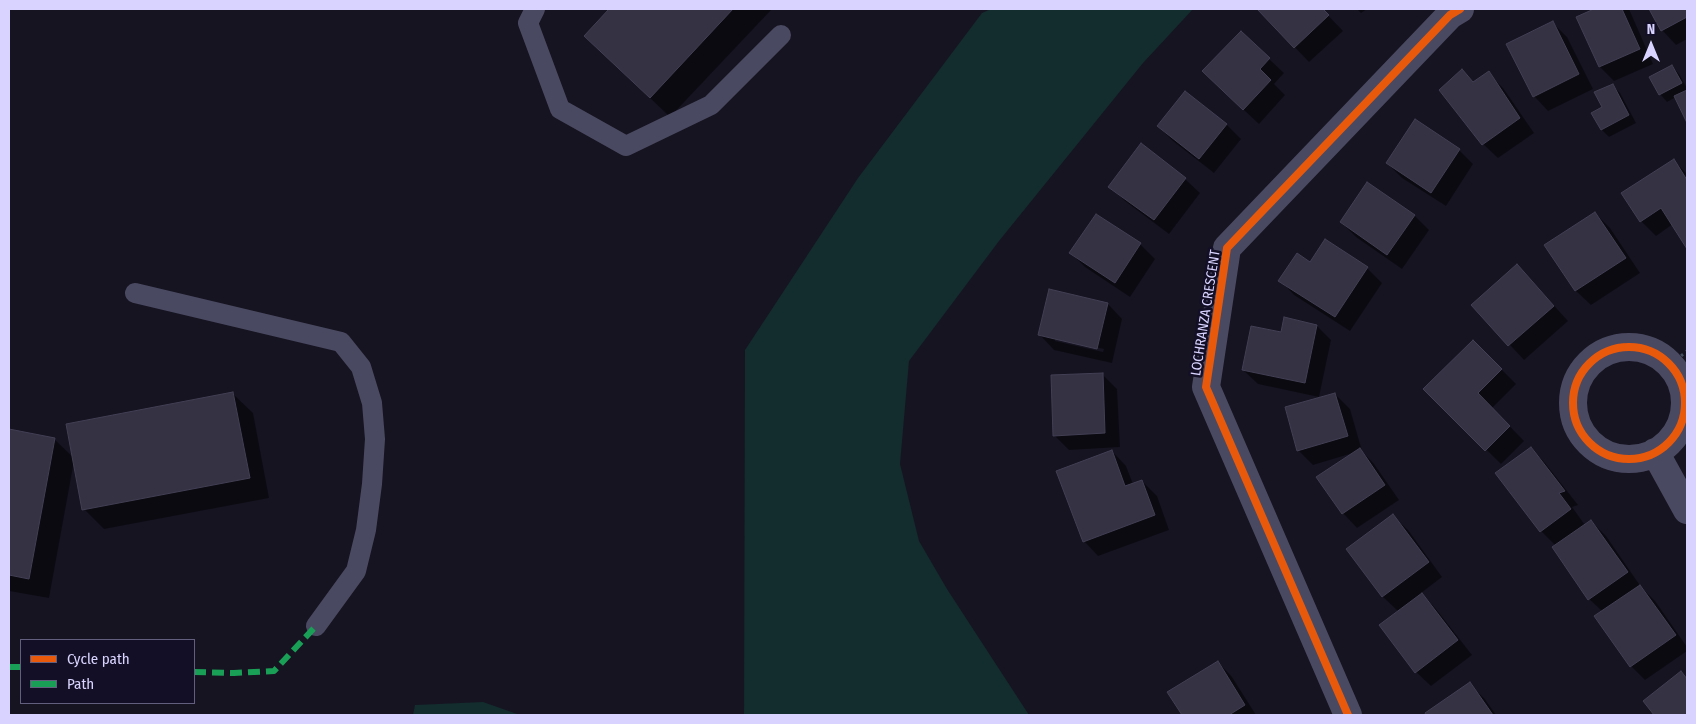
<!DOCTYPE html>
<html>
<head>
<meta charset="utf-8">
<style>
	body { margin:0 }
	#map { position:relative; width:1696px; height:724px; overflow:hidden; background:#161421; font-family:"Fira Sans Condensed",sans-serif }
	canvas { display:block }
	.frame { position:absolute; inset:0; border:10px solid #d9d4ff; pointer-events:none }
	.legend { position:absolute; left:20px; top:639px; width:175px; height:65px; box-sizing:border-box; background:#130f26; border:1px solid #625e7d; margin:0; padding:6px 9px; list-style:none; font-size:15px; color:#d9d4ff }
	.legend li { display:flex; align-items:center; gap:10px; height:25px }
	.legend b { width:25px; border:1px solid #625e7d }
	.north { position:absolute; left:1626px; top:20px; width:50px; height:50px; -webkit-text-stroke:4px #130f26; paint-order:stroke; rotate:0deg; font-size:14px; font-weight:700; line-height:20px; text-align:center; color:#d9d4ff }
	.north::after { content:''; display:block; margin:auto; width:18px; height:22px; background:#d9d4ff; clip-path:polygon(50% 0,100% 100%,50% 72%,0 100%) }
</style>
</head>
<body>
<div id="map">
<canvas width="1696" height="724"></canvas>
<div class="frame"></div>
<ul class="legend">
<li><b style="height:6px;background:#e8590c"></b>Cycle path</li>
<li><b style="height:6px;background:#1a9f57"></b>Path</li>
</ul>
<div class="north">N</div>
</div>
<script>
const c = document.querySelector('canvas').getContext('2d');
c.lineJoin = 'round';
function fill(path, color) { c.fillStyle = color; c.fill(path, 'evenodd'); }
const poly = rows => new Path2D(rows.map(r => 'M' + r).join(''));
function strokePath(path, color, width, dash) { c.strokeStyle = color; c.lineWidth = width; c.lineCap = dash ? 'butt' : 'round'; c.setLineDash(dash || []); c.stroke(path); }
function drawText(font, color, halo, rows, align = 'center') {
  c.font = font + ' "Fira Sans Condensed",sans-serif'; c.lineWidth = 5; c.setLineDash([]); c.textBaseline = 'middle'; c.strokeStyle = halo; c.fillStyle = color; for (const [text, x, y, turn = 0] of rows) {
    c.save(); c.translate(x, y); c.rotate((+turn || 0) * Math.PI / 180); c.textAlign = isNaN(turn) ? turn : align; if (halo) c.strokeText(text, 0, 0); c.fillText(text, 0, 0); c.restore();
  }
}
fill(poly([
	[991,9,1193,9,1143,63,999,241,909,361,900,464,919,541,947,589,1029,715,744,715,745,350,858,178,982,13],
	[483,702,520,715,413,715,415,705]
]), '#132c2d');
fill(poly([
	[611,9,772,9,670,117,585,36],
	[1258,9,1322,9,1343,31,1309,62],
	[1357,9,1367,9,1361,13],
	[1595,9,1629,9,1653,64,1614,81,1600,67],
	[1650,9,1687,9,1687,39,1676,45,1662,30],
	[1553,23,1567,37,1593,89,1548,111,1534,96],
	[1269,59,1284,73,1274,84,1285,95,1259,124,1218,86],
	[1672,66,1679,74,1687,88,1687,120,1676,97,1667,102,1660,94],
	[1488,73,1503,88,1534,133,1498,158,1483,144,1474,83],
	[1612,85,1620,93,1636,123,1609,137,1602,130,1604,108],
	[1226,124,1241,139,1214,173,1173,141,1158,126],
	[1459,150,1473,164,1446,206,1402,178,1387,163],
	[1673,160,1687,174,1687,247,1673,224,1656,236,1641,221],
	[1185,179,1200,193,1169,234,1125,201,1110,186],
	[1368,184,1415,216,1429,230,1402,269,1356,237,1341,222],
	[1595,213,1610,228,1640,273,1591,305,1576,291,1546,246],
	[1096,215,1140,244,1155,259,1130,297,1085,267,1071,253],
	[1310,263,1367,268,1382,283,1350,331,1294,295,1280,280],
	[1517,265,1568,321,1524,360,1473,305],
	[1050,291,1108,304,1122,319,1112,363,1054,350,1040,335],
	[1055,338,1104,349,1103,352,1055,341],
	[1317,326,1331,340,1319,397,1258,384,1243,370,1282,334],
	[1473,341,1516,384,1492,408,1524,441,1501,464,1425,389],
	[1102,374,1117,389,1120,447,1069,450,1054,435],
	[232,393,253,413,269,498,104,529,84,509,74,461,49,598,9,591,9,430,54,439,74,458],
	[1335,394,1350,409,1362,451,1374,464,1399,500,1357,528,1343,513,1353,453,1313,465,1298,450],
	[1531,448,1545,463,1578,505,1572,507,1585,525,1591,521,1606,536,1641,587,1655,601,1687,647,1687,651,1645,680,1631,666,1603,612,1589,599,1556,546,1541,531],
	[1112,451,1126,466,1133,484,1142,481,1157,496,1169,530,1098,556,1084,541],
	[1393,516,1408,530,1442,577,1421,593,1436,609,1472,655,1431,686,1416,672,1399,612,1382,596],
	[1218,662,1232,677,1256,715,1184,715,1169,692],
	[1680,672,1687,679,1687,715,1656,715,1645,701],
	[1469,684,1484,698,1496,715,1428,715,1426,713]
]), '#0007');
const building = poly([
	[609,9,733,9,650,98,584,36,609,9],
	[1257,9,1323,9,1329,15,1294,48,1257,9],
	[1594,9,1622,9,1640,49,1599,67,1576,17,1594,9],
	[1649,9,1687,9,1687,17,1661,31,1649,9],
	[1553,21,1579,74,1533,97,1506,44,1553,21],
	[1241,31,1270,58,1260,69,1271,80,1243,110,1202,71,1241,31],
	[1672,65,1682,83,1659,95,1649,77,1672,65],
	[1462,69,1473,82,1489,71,1520,118,1482,145,1439,90,1462,69],
	[1613,84,1629,115,1601,130,1591,113,1602,107,1594,92,1613,84],
	[1687,90,1687,123,1674,96,1687,90],
	[1185,91,1227,124,1199,159,1157,126,1185,91],
	[1415,119,1460,149,1431,193,1386,163,1415,119],
	[1141,143,1186,178,1154,220,1108,187,1141,143],
	[1674,159,1687,180,1687,249,1661,208,1640,222,1621,193,1674,159],
	[1367,182,1415,215,1387,255,1340,222,1367,182],
	[1595,212,1626,258,1575,291,1544,245,1595,212],
	[1096,214,1141,243,1115,283,1069,253,1096,214],
	[1325,239,1368,267,1335,317,1278,281,1297,253,1310,262,1325,239],
	[1517,264,1554,306,1508,346,1471,305,1517,264],
	[1049,289,1108,303,1097,349,1038,335,1049,289],
	[1284,317,1317,325,1305,383,1242,370,1251,326,1281,332,1284,317],
	[1473,340,1502,369,1478,393,1510,426,1485,451,1423,389,1473,340],
	[1103,373,1105,433,1053,436,1051,375,1103,373],
	[233,392,250,478,82,510,66,424,233,392],
	[1335,393,1348,436,1297,451,1285,407,1335,393],
	[9,429,55,438,29,579,9,575,9,429],
	[1531,447,1565,491,1559,493,1571,509,1540,532,1495,473,1531,447],
	[1360,448,1385,485,1342,514,1316,477,1360,448],
	[1112,450,1125,486,1142,480,1155,515,1083,542,1056,471,1112,450],
	[1393,514,1429,562,1382,597,1346,549,1393,514],
	[1591,520,1628,572,1588,600,1552,547,1591,520],
	[1640,585,1676,635,1630,667,1594,616,1640,585],
	[1422,593,1458,640,1415,673,1379,625,1422,593],
	[1218,661,1245,705,1229,715,1182,715,1167,692,1218,661],
	[1681,671,1687,679,1687,715,1654,715,1643,701,1681,671],
	[1470,682,1493,715,1426,715,1425,713,1470,682]
]);
fill(building, '#343243');
strokePath(building, '#433f54', 1);
strokePath(poly([
	[1671,364,1687,351]
]), '#44505f', 3, [2.5, 4]);
strokePath(poly([
	[535,9,528,23,560,109,626,146,711,105,781,35],
	[135,293,341,342,361,367,372,403,375,439,372,484,366,530,356,571,316,626]
]), '#4a4962', 20);
strokePath(poly([
	'1573 403a56 56 0 1 1 112 0a56 56 0 1 1-112 0Z',
	[1655,452,1687,510],
	[1348,715,1206,387,1227,248,1450,15,1460,9]
]), '#4a4962', 28);
strokePath(poly([
	[9,667,21,667],
	[194,672,234,673,274,671,316,626]
]), '#1a9f57', 6, [12, 6]);
strokePath(poly([
	'1573 403a56 56 0 1 1 112 0a56 56 0 1 1-112 0Z',
	[1348,715,1206,387,1227,248,1450,15,1460,9]
]), '#e8590c', 8);
drawText('14px', '#d9d4ff', '#130f26', [
	["LOCHRANZA CRESCENT",1206,313,-81]
]);
</script>
</body>
</html>
